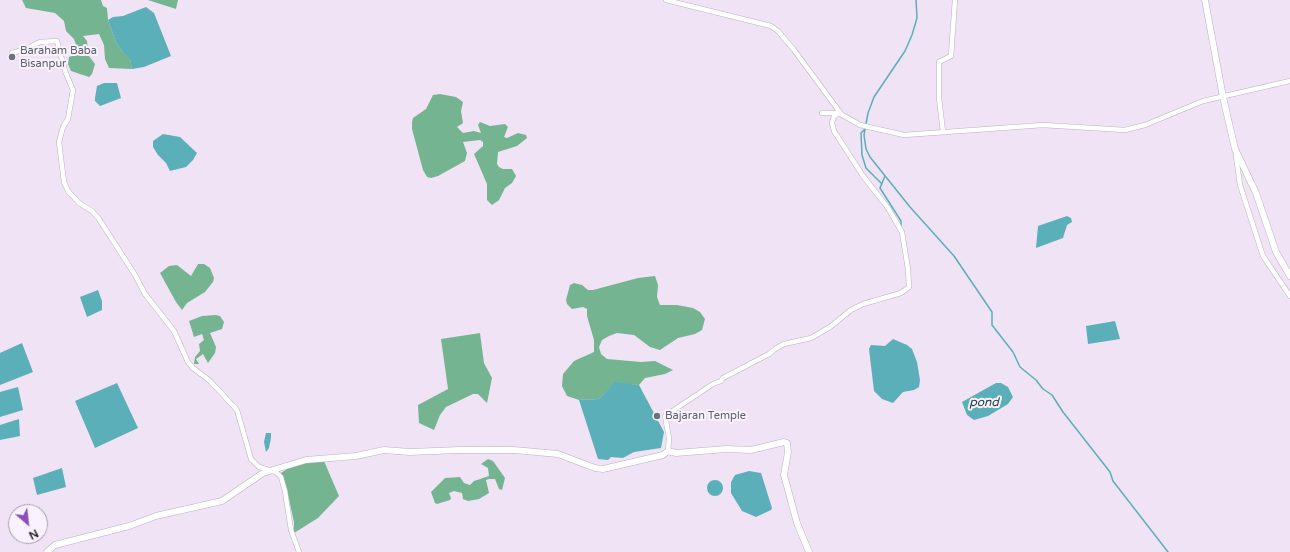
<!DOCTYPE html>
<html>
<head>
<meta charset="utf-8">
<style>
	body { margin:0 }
	#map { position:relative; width:1290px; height:552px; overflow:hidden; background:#f0e3f6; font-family:"Varela Round",sans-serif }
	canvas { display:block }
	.north { position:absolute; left:8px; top:504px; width:40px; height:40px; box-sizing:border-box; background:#faf2fe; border:1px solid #a49ea8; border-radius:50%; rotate:152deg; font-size:11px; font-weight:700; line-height:16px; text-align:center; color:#241f26 }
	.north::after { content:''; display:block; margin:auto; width:14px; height:18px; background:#8c4dc3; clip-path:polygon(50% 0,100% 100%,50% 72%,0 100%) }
</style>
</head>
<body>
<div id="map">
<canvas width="1290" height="552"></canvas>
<div class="north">N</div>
</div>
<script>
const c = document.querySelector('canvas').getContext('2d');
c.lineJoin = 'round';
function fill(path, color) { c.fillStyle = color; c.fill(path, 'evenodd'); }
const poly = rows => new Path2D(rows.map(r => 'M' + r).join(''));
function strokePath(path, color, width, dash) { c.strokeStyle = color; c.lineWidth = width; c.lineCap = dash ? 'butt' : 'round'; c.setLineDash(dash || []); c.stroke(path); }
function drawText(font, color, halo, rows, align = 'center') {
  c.font = font + ' "Varela Round",sans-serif'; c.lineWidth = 4; c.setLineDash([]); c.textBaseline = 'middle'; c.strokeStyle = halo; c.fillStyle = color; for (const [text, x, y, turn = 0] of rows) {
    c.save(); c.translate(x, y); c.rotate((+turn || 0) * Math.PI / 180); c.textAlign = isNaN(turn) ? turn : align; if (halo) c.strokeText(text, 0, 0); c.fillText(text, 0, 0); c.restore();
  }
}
fill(poly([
	[22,0,101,0,103,6,107,8,108,20,116,42,121,50,130,58,132,69,109,68,105,59,104,45,99,34,83,36,87,41,89,56,95,64,92,74,89,77,71,71,68,64,69,57,79,53,74,39,66,31,64,21,55,13,26,8],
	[148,0,178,0,176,9],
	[440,94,456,97,463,102,461,111,463,123,457,127,463,133,474,131,481,133,478,125,480,122,490,126,505,124,508,127,504,137,507,138,518,133,526,135,527,138,517,146,498,152,497,164,499,167,503,169,512,169,516,176,512,183,505,188,499,200,492,205,487,200,487,184,474,154,483,146,483,142,480,140,463,142,467,153,465,161,438,176,431,178,427,177,423,170,412,129,412,122,413,118,426,109,433,95],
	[198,264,204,264,210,268,214,278,213,282,205,292,187,303,182,310,176,302,160,273,169,266,177,265,191,276],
	[655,276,658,285,657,297,660,305,677,305,693,308,700,312,705,319,702,330,695,334,678,338,660,350,650,347,634,335,617,333,609,336,602,340,599,347,601,354,607,359,641,362,655,361,673,370,665,374,645,378,639,385,615,383,599,399,579,400,567,396,562,386,563,374,574,361,594,352,594,340,587,316,587,309,583,307,572,309,567,304,566,300,570,285,574,283,582,285,588,290,593,290,638,278],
	[216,315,220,316,224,322,222,329,210,333,216,347,215,353,208,363,203,354,196,359,199,364,194,364,195,357,200,351,199,344,204,340,202,334,194,337,189,321,202,316],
	[480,333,484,363,492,378,487,403,478,394,473,394,446,407,440,415,434,430,419,423,418,405,448,389,441,339],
	[488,459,493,461,505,478,502,490,499,489,495,479,489,479,486,480,489,493,479,499,468,501,463,499,462,493,454,491,449,493,451,498,450,500,437,504,435,503,431,492,445,478,460,477,464,483,470,485,474,481,489,476,488,468,481,464],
	[324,461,339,496,318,518,294,533,294,522,287,490,281,473,290,467,304,463]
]), '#75b491');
fill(poly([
	[146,7,154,13,171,56,144,67,132,69,130,59,121,50,116,42,108,20,113,17,123,16],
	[104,83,117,83,121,98,100,106,95,101,95,98,97,86],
	[163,134,180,137,197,153,193,160,186,167,170,171,166,163,158,155,153,147,153,141],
	[1067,216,1071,218,1072,222,1067,225,1063,238,1036,248,1038,226],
	[98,290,102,301,102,310,87,317,80,297],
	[1115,321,1120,339,1088,344,1086,326],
	[893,339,907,345,912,349,917,362,920,380,919,387,914,390,903,392,893,403,882,399,874,391,869,349,871,345,885,346],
	[22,343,33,372,0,385,0,353],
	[615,382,639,385,664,432,661,448,634,452,623,458,611,457,608,460,598,459,579,400,599,399],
	[117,383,138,428,95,448,75,401],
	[996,383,1001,383,1008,387,1013,397,1008,404,988,416,974,420,967,415,962,402],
	[18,387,23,410,0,417,0,392],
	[19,419,20,436,0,440,0,425],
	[266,433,271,433,271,438,269,448,266,452,264,442],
	[62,468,66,487,37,495,33,478],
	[749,471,761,473,772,508,771,510,756,517,742,511,731,493,731,482,735,475],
	'707 488a8 8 0 1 1 16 0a8 8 0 1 1-16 0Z'
]), '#5aafb9');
strokePath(poly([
	[916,0,917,18,912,35,905,51,874,97,868,113,864,135,866,149,870,157,910,207,954,256,992,312,992,325,1013,352,1020,367,1036,380,1043,389,1052,395,1063,412,1110,472,1113,481,1168,552],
	[865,129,861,133,862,155,866,168,882,184],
	[885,176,880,188,901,221,901,226]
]), '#5aafb9', 1.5);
const street = poly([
	[666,0,771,26,778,31,794,50,842,115],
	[12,53,26,49,40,42,57,41,65,71,73,90,68,119,63,127,59,142,64,182,68,191,79,203,92,211,99,219,135,275,145,294,174,331,188,362,193,368,210,381,237,410,251,459,259,467,276,472,281,477,285,491,291,530,299,552],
	[822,113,839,113,860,125,904,135,1043,125,1125,130,1145,125,1203,101,1290,81],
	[943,132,939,98,939,62,951,56,955,0],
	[1236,156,1240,185,1263,256,1290,296],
	[668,451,669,438,665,416,713,384,721,381,723,378,769,354,775,349,784,344,811,338,830,327,851,310,863,304,901,293,909,287,908,269,902,232,888,208,863,176,834,131,832,123,834,116,839,113]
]);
const secondary = poly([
	[1205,0,1223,97,1235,149,1256,193,1276,252,1290,276],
	[47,552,55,545,129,526,156,516,222,501,263,473,306,460,356,456,384,450,410,452,459,450,514,450,558,454,595,468,603,469,663,455,668,451,676,453,726,449,751,450,784,442,787,443,788,452,784,475,797,523,809,552]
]);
strokePath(street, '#bcb0c2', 5.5);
strokePath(secondary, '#bcb0c2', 7);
strokePath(street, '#fff', 4.5);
strokePath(secondary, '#fff', 6);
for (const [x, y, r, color] of [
	[12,57,4,"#6b7280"],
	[657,416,4,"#6b7280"]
]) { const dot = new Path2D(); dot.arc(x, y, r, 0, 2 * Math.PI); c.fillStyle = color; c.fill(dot); strokePath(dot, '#faf2fe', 1.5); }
drawText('11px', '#5b616d', '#faf2fe', [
	["Baraham Baba",20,51],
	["Bisanpur",20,64],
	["Bajaran Temple",665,416]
], 'left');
drawText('italic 12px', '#174044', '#faf2fe', [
	["pond",984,403]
]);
</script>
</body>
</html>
